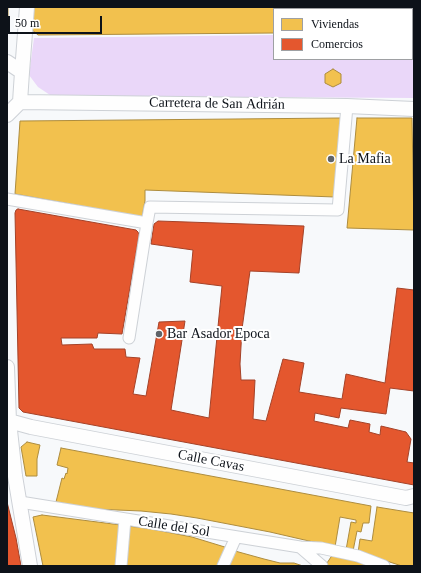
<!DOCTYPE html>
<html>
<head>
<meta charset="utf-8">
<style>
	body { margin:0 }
	#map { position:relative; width:421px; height:573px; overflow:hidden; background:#f7f9fb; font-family:"Times New Roman",serif }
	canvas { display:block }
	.frame { position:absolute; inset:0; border:8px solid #0d1219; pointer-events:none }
	.legend { position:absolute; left:273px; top:8px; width:140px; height:52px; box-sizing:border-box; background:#fff; border:1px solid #9ea0a3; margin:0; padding:5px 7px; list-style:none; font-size:12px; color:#0d1219 }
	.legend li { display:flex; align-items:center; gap:8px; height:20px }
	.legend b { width:20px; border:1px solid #9ea0a3 }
	.scale { position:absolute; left:8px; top:16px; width:94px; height:18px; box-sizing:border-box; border:2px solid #0d1219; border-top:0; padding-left:5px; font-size:12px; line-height:14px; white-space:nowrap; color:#0d1219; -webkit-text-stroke:3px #fff; paint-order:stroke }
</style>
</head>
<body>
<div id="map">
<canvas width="421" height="573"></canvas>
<div class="frame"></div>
<ul class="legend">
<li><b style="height:11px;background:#f2c14e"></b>Viviendas</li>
<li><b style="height:11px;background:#e4572e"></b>Comercios</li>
</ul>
<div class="scale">50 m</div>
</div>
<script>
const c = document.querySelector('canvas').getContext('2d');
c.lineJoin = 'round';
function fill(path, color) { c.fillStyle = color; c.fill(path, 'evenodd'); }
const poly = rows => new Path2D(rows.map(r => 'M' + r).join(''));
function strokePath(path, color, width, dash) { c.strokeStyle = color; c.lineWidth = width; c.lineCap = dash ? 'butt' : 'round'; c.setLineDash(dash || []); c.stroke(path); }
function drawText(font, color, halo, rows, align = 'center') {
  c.font = font + ' "Times New Roman",serif'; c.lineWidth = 4; c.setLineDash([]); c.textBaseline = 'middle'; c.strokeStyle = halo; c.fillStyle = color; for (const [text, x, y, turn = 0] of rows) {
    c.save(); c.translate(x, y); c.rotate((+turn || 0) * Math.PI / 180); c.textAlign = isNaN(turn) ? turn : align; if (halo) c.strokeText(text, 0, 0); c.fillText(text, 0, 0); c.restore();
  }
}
fill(poly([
	[412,34,414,34,414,98,79,96,50,95,38,87,29,75,34,38,274,35,274,59,412,59]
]), '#ead7f9');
const homes = poly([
	[7,7,8,7,8,34,7,33,7,7],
	[32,7,414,7,414,30,412,31,412,9,274,9,274,33,38,35,30,28,32,7],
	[333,69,341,74,341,83,333,87,325,83,325,74,333,69],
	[341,118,335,197,145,190,145,201,142,217,15,194,20,121,341,118],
	[357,118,412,118,414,230,347,228,357,118],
	[27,442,40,445,37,459,37,476,26,476,21,447,27,442],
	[61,448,371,506,369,523,363,523,361,532,357,531,353,551,346,550,351,522,356,523,356,520,340,517,335,547,270,532,197,518,171,514,141,511,94,509,56,502,62,478,64,479,66,473,67,474,68,468,57,465,61,448],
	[377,507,414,513,414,566,402,566,368,555,358,553,360,539,372,541,377,507],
	[42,515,121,525,118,566,43,566,33,517,42,515],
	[127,526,146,528,192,537,228,548,220,566,124,566,127,526],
	[235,551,264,559,280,563,294,563,303,566,229,566,235,551],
	[333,554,373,566,325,566,333,554]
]);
fill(homes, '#f2c14e');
strokePath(homes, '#ad8c3e', 1);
const shops = poly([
	[18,209,136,230,138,232,139,235,122,334,98,333,97,338,61,338,62,345,92,344,94,349,125,349,126,357,140,358,133,394,146,396,159,322,185,321,171,410,209,418,222,286,190,282,193,250,151,244,154,224,158,221,304,226,299,273,250,271,242,329,240,364,241,380,255,380,253,419,266,421,283,359,304,363,299,392,342,399,346,374,385,383,397,288,414,290,414,391,390,388,386,414,341,408,339,418,315,413,314,421,348,428,350,420,370,424,369,432,380,435,381,426,406,432,411,439,407,462,414,463,414,485,23,412,19,408,15,213,16,210,18,209],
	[7,502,16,538,21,566,7,566,7,502]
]);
fill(shops, '#e4572e');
strokePath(shops, '#a44228', 1);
const minor = poly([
	[7,199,147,223],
	[129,338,147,223,150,207,338,210,347,106],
	[20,502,300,547,322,566],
	[300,547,321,548,358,556,384,566],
	[121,566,125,519],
	[223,566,236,537]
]);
const tertiary = poly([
	[7,62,22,72,20,102,7,115],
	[22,72,27,7],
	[20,102,347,106,414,109],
	[7,367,9,421,15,476,30,566],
	[9,421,31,427,406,498,414,496]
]);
strokePath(minor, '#cdd1d6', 13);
strokePath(tertiary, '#cdd1d6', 16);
strokePath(minor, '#fefefe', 11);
strokePath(tertiary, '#fefefe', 14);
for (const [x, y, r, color] of [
	[331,159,4,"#5f6368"],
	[159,334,4,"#5f6368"]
]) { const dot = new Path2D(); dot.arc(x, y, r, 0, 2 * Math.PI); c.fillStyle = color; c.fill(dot); strokePath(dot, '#fff', 1.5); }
drawText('14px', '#0d1219', '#fff', [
	["Carretera de San Adrián",217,104,1],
	["Calle Cavas",211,461,11],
	["Calle del Sol",174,527,9]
]);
drawText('14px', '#0d1219', '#fff', [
	["La Mafia",339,159],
	["Bar Asador Epoca",167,334]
], 'left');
</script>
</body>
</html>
